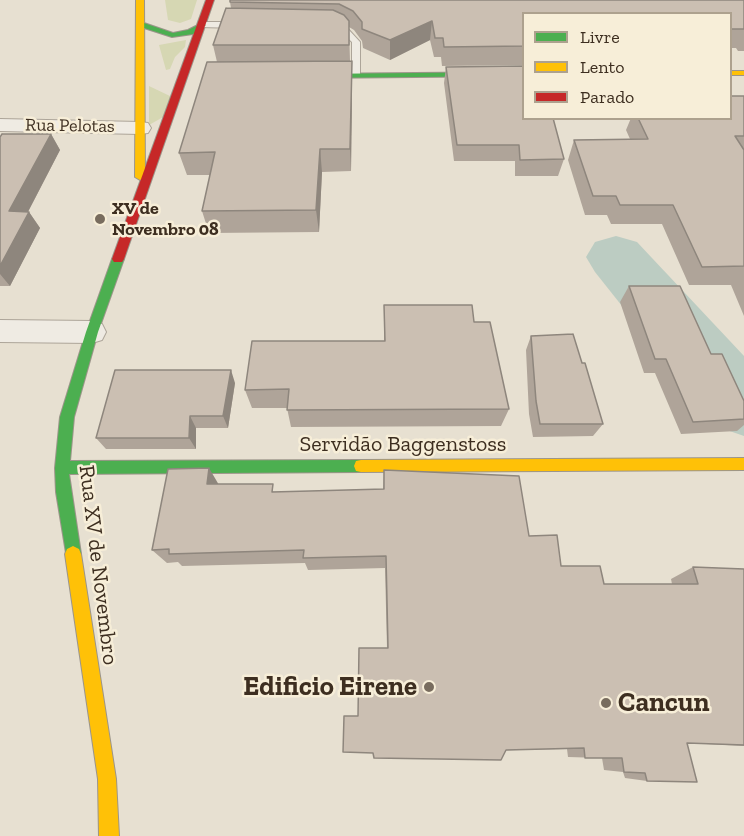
<!DOCTYPE html>
<html>
<head>
<meta charset="utf-8">
<style>
	body { margin:0 }
	#map { position:relative; width:744px; height:836px; overflow:hidden; background:#e7e0d1; font-family:"Zilla Slab",serif }
	canvas { display:block }
	.legend { position:absolute; left:522px; top:12px; width:210px; height:108px; box-sizing:border-box; background:#f7eed8; border:2px solid #ada18e; margin:0; padding:8px 10px; list-style:none; font-size:18px; color:#3d2e20 }
	.legend li { display:flex; align-items:center; gap:12px; height:30px }
	.legend b { width:30px; border:2px solid #ada18e }
</style>
</head>
<body>
<div id="map">
<canvas width="744" height="836"></canvas>
<ul class="legend">
<li><b style="height:8px;background:#4caf50"></b>Livre</li>
<li><b style="height:8px;background:#ffc107"></b>Lento</li>
<li><b style="height:8px;background:#c62828"></b>Parado</li>
</ul>
</div>
<script>
const c = document.querySelector('canvas').getContext('2d');
c.lineJoin = 'round';
function fill(path, color) { c.fillStyle = color; c.fill(path, 'evenodd'); }
const poly = rows => new Path2D(rows.map(r => 'M' + r).join(''));
function strokePath(path, color, width, dash) { c.strokeStyle = color; c.lineWidth = width; c.lineCap = dash ? 'butt' : 'round'; c.setLineDash(dash || []); c.stroke(path); }
function drawText(font, color, halo, rows, align = 'center') {
  c.font = font + ' "Zilla Slab",serif'; c.lineWidth = 5; c.setLineDash([]); c.textBaseline = 'middle'; c.strokeStyle = halo; c.fillStyle = color; for (const [text, x, y, turn = 0] of rows) {
    c.save(); c.translate(x, y); c.rotate((+turn || 0) * Math.PI / 180); c.textAlign = isNaN(turn) ? turn : align; if (halo) c.strokeText(text, 0, 0); c.fillText(text, 0, 0); c.restore();
  }
}
fill(poly([
	[165,0,197,0,191,19,180,23,168,20],
	[186,40,185,47,175,57,170,69,166,70,159,45],
	[149,86,172,97,165,116,149,125]
]), '#d6d7b3');
fill(poly([
	[616,236,637,242,744,356,744,436,718,427,595,272,586,257,595,242,616,236]
]), '#bcccc2');
const lane = poly([
	[202,22,239,22,243,25,239,28,199,27,199,23,202,22],
	[332,24,348,29,360,42,360,77,352,75,352,42,342,33,329,29,328,27,332,24]
]);
const street = poly([
	[0,119,140,122,148,123,151,128,148,133,140,134,0,131,0,119],
	[0,320,92,321,102,324,106,332,102,340,92,343,0,342,0,320]
]);
const fast = poly([
	[141,22,173,33,188,30,202,23,206,25,193,34,172,37,138,26,137,24,141,22],
	[524,72,524,76,307,78,303,76,307,74,524,72],
	[118,255,124,259,98,332,74,417,70,461,361,460,366,461,368,466,366,471,361,472,69,474,81,554,79,559,73,562,67,559,56,492,55,468,60,417,86,332,112,259,118,255]
]);
const slow = poly([
	[136,0,144,0,145,177,140,180,135,177,136,0],
	[730,71,744,71,744,75,730,75,730,71],
	[744,458,744,470,361,472,356,471,354,466,356,461,361,460,744,458],
	[73,546,79,549,81,554,116,779,119,836,99,836,98,779,65,554,67,549,73,546]
]);
const jam = poly([
	[206,0,214,0,124,259,122,262,114,262,112,259,206,0]
]);
strokePath(lane, '#ada599', 2);
strokePath(street, '#ada599', 2);
strokePath(fast, '#9c958a', 2);
strokePath(slow, '#9c958a', 2);
strokePath(jam, '#9c958a', 2);
fill(lane, '#efebe3');
fill(street, '#efebe3');
fill(fast, '#4caf50');
fill(slow, '#ffc107');
fill(jam, '#c62828');
fill(poly([
	[744,0,744,51,738,51,736,48,730,48,730,14,524,14,524,65,442,66,441,57,434,57,430,40,390,60,363,48,362,41,354,30,349,27,350,61,352,83,351,171,322,172,319,232,209,233,202,211,210,175,187,175,179,153,217,62,213,45,231,8,230,2],
	[446,67,524,118,564,159,558,176,515,176,515,161,454,161,444,83],
	[744,96,744,316,731,285,689,285,662,224,611,224,607,215,585,215,568,160,574,140,630,139,626,130,631,118,730,118],
	[51,134,60,150,28,212,29,212,40,228,10,286,0,286,0,137],
	[629,286,711,354,744,401,744,425,737,431,681,434,655,373,644,373,620,302],
	[384,305,474,322,509,409,501,426,291,427,287,408,252,408,245,390,384,341],
	[531,336,603,424,593,436,533,437,529,414,526,350],
	[235,383,228,428,196,428,196,449,106,449,96,438],
	[384,470,529,536,561,566,604,584,672,584,671,579,693,567,744,569,744,746,687,743,647,781,625,778,623,772,604,770,602,758,568,757,567,749,373,753,358,716,387,648,385,568,308,570,305,563,182,566,178,562,167,563,152,550,219,484,276,492,383,489]
]), '#afa499');
fill(poly([
	[432,21,430,40,390,60,390,40],
	[352,61,352,83,351,171,350,149],
	[51,134,60,150,20,227,9,211],
	[320,149,322,172,319,232,316,210],
	[29,212,40,228,10,286,0,274,0,266],
	[231,370,235,383,228,428,223,416],
	[190,416,196,428,196,449,189,438],
	[209,468,219,485,207,484]
]), '#8e867d');
const building = poly([
	[230,0,744,0,744,29,730,29,730,14,524,14,524,46,444,47,443,38,435,38,432,21,390,40,362,29,362,22,353,11,339,4,230,2,230,0],
	[226,8,333,10,344,15,349,21,349,45,213,45,226,8],
	[352,61,350,149,320,149,316,210,202,211,215,152,179,153,207,62,352,61],
	[524,66,524,118,553,118,564,159,520,160,519,145,457,145,446,67,524,66],
	[730,96,744,96,744,136,735,136,744,150,744,266,702,267,673,205,620,205,616,196,593,196,574,140,648,139,638,118,730,118,730,96],
	[2,134,51,134,9,211,29,212,0,266,0,137,2,134],
	[629,286,680,286,711,354,722,354,744,401,744,419,693,422,666,359,655,359,629,286],
	[384,305,472,305,474,322,490,322,509,409,287,410,289,389,245,390,252,341,385,341,384,305],
	[573,334,582,363,585,363,603,424,540,424,536,401,531,336,573,334],
	[115,370,231,370,223,416,190,416,189,438,96,438,115,370],
	[209,468,207,484,273,484,272,492,384,489,384,470,519,476,529,536,557,535,561,566,600,566,604,584,698,584,693,567,744,569,744,745,687,743,697,782,647,781,645,773,624,772,622,758,585,758,584,748,506,750,501,760,374,758,373,753,343,752,344,716,358,716,359,648,388,648,386,556,303,558,304,550,169,554,169,549,152,550,168,469,209,468]
]);
fill(building, '#cbbfb2');
strokePath(building, '#8e867d', 1.5);
for (const [x, y, r, color] of [
	[100,219,6,"#786c5e"],
	[429,687,6,"#786c5e"],
	[606,703,6,"#786c5e"]
]) { const dot = new Path2D(); dot.arc(x, y, r, 0, 2 * Math.PI); c.fillStyle = color; c.fill(dot); strokePath(dot, '#f7eed8', 2); }
drawText('18px', '#3d2e20', '#f7eed8', [
	["Rua Pelotas",70,126,1]
]);
drawText('bold 18px', '#3d2e20', '#f7eed8', [
	["XV de",112,209],
	["Novembro 08",112,230]
], 'left');
drawText('22px', '#3d2e20', '#f7eed8', [
	["Servidão Baggenstoss",403,445],
	["Rua XV de Novembro",98,565,83]
]);
drawText('bold 27px', '#3d2e20', '#f7eed8', [
	["Edificio Eirene",417,687],
	["Cancun",618,703,"left"]
], 'right');
</script>
</body>
</html>
